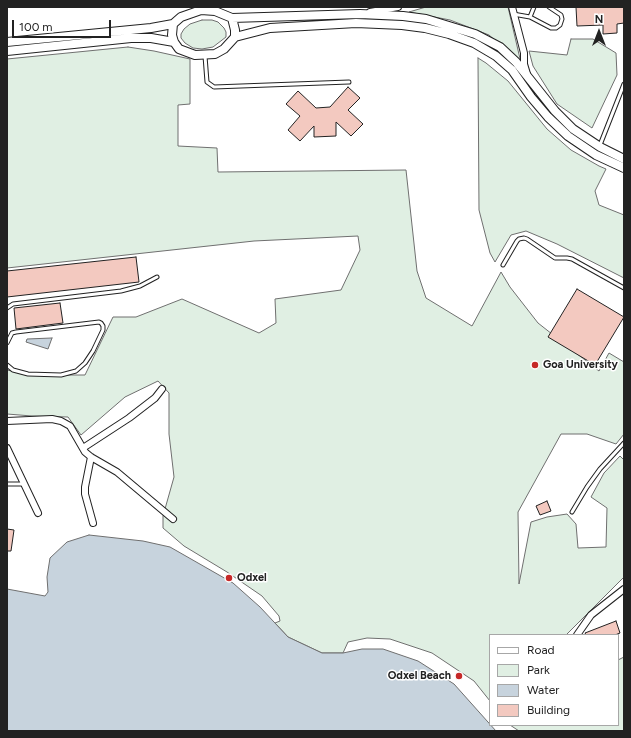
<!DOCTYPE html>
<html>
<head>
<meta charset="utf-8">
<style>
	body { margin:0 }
	#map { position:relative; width:631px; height:738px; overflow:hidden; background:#fff; font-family:Figtree,sans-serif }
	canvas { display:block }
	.frame { position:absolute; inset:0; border:8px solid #222; pointer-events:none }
	.legend { position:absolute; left:489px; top:634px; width:130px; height:92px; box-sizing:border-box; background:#fff; border:1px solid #a7a7a7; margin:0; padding:5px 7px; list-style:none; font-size:12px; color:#222 }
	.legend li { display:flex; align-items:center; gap:8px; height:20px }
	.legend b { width:20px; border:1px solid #a7a7a7 }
	.north { position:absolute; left:579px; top:12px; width:40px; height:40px; -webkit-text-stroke:3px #fff; paint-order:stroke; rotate:0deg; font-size:11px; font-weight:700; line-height:16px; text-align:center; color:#222 }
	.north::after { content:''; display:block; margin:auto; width:14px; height:18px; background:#222; clip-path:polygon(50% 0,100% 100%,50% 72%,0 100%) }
	.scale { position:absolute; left:12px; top:20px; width:99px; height:18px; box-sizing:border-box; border:2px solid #222; border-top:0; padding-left:5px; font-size:12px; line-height:14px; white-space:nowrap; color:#222; -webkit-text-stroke:3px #fff; paint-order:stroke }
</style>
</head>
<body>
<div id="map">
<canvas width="631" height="738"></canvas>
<div class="frame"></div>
<ul class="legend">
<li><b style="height:5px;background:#fff"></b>Road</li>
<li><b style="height:11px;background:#e0efe3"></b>Park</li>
<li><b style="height:11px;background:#c7d3dd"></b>Water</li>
<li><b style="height:11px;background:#f3c9c0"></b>Building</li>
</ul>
<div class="north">N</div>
<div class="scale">100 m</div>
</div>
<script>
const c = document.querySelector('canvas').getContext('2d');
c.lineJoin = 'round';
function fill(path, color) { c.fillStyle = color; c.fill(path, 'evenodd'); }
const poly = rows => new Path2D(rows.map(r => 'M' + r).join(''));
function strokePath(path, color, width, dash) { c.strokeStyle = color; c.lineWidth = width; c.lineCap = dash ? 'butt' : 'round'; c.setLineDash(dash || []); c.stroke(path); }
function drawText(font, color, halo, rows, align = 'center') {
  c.font = font + ' Figtree,sans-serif'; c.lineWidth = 3; c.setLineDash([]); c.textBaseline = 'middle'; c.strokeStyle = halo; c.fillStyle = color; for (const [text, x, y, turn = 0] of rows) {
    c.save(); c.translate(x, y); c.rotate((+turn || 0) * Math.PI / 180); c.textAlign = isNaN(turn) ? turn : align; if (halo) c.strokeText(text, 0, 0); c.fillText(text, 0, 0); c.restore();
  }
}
const green = poly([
	[426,7,508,7,521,63,489,35,450,20,409,12,426,7],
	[202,20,212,20,218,22,224,28,226,32,226,37,213,47,202,49,193,48,185,43,181,38,181,34,184,29,190,24,202,20],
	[571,39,593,39,616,53,617,75,592,128,557,104,533,66,529,51,567,55,571,39],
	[128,47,154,51,190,59,190,104,178,105,178,146,217,148,218,172,406,170,417,271,426,298,472,326,501,272,510,287,538,323,599,371,609,353,624,362,624,434,616,444,587,434,561,434,518,512,519,584,531,522,547,517,567,514,576,524,578,548,606,547,607,508,591,497,604,473,620,456,624,460,624,577,566,635,490,635,490,701,474,681,432,653,390,639,367,638,348,642,343,653,322,653,288,637,275,623,280,621,279,616,262,596,227,572,184,546,163,528,163,516,174,477,169,434,169,393,158,381,125,397,81,435,68,417,32,416,7,414,7,370,32,375,85,375,113,317,136,317,182,299,259,333,276,323,275,299,341,290,360,250,358,236,254,241,7,268,7,59,128,47],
	[478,58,486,63,508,81,547,129,571,150,599,166,606,169,595,191,599,205,624,215,624,278,557,244,526,231,511,235,495,262,490,253,479,210,478,58],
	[624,657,624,731,519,731,510,725,618,725,618,660,624,657]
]);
fill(green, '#e0efe3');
strokePath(green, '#6f6f6f', 1);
const water = poly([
	[52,338,48,349,26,342,27,339,52,338],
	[89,535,143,541,170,547,233,583,260,607,288,637,322,653,343,653,362,649,383,649,418,661,454,684,496,731,7,731,7,589,45,596,48,592,47,577,50,558,67,542,89,535]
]);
fill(water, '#c7d3dd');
strokePath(water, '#6f6f6f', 1);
const building = poly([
	[576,7,624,7,624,23,617,24,617,33,603,34,603,25,577,26,576,7],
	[348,87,360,98,348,110,363,124,351,136,336,122,336,136,314,137,314,126,300,141,288,130,300,116,286,104,298,91,316,108,330,107,348,87],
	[136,257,139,282,7,297,7,271,136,257],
	[577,289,624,317,595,365,548,337,577,289],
	[60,303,63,323,16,329,14,308,60,303],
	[547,501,551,511,540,515,536,506,547,501],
	[7,529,14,530,11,551,7,551,7,529],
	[616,621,620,633,615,635,586,635,585,633,616,621]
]);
fill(building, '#f3c9c0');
strokePath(building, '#222', 1);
const lane = poly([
	[513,14,530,17,551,28,556,28,560,25,562,19,561,15,549,7],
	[530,17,534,7],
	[205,56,207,82,214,87,349,82],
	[600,145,624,84],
	[503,265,517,241,519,239,524,238,527,239,555,258,567,258,572,259,624,288],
	[7,308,13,304,121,291,140,286,157,277],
	[7,343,12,333,16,332,99,322,101,323,103,326,103,330,93,351,85,363,76,371,61,375,28,374,13,370,7,365],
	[7,484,24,484],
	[572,512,587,487,600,469,624,443]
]);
const street = poly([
	[512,7,524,53,524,64,527,74],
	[370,12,398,7],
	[7,421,52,419,61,421,70,426,85,452,91,457,117,472,173,519],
	[7,448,38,513],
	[83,448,129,418,155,398,162,389],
	[91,457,85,487,85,494,93,523],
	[577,635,591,615,624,589]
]);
const secondary = poly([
	[201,10,215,11,232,18,235,30,235,37,224,49,215,54,195,55,179,49,174,42,172,35,173,24,181,17,201,10],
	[232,18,360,14,403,16,426,19,475,34,500,47,516,62,555,111,573,129,600,147,624,159],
	[235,37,270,28,356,23,402,25,425,28,449,34,474,43,496,56,512,70,531,97,548,117,568,136,596,155,624,168],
	[7,42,151,28,173,24],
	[7,51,131,38,151,38,174,42]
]);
strokePath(lane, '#222', 5);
strokePath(street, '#222', 8);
strokePath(secondary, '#222', 10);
strokePath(lane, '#fff', 3);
strokePath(street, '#fff', 6);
strokePath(secondary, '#fff', 8);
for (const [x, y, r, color] of [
	[535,365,4,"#c62828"],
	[229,578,4,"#c62828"],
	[459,676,4,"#c62828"]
]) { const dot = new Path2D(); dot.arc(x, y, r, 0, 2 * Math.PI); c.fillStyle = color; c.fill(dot); strokePath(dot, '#fff', 1.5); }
drawText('bold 11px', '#222', '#fff', [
	["Goa University",543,365],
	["Odxel",237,578],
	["Odxel Beach",451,676,"right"]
], 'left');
</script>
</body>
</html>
